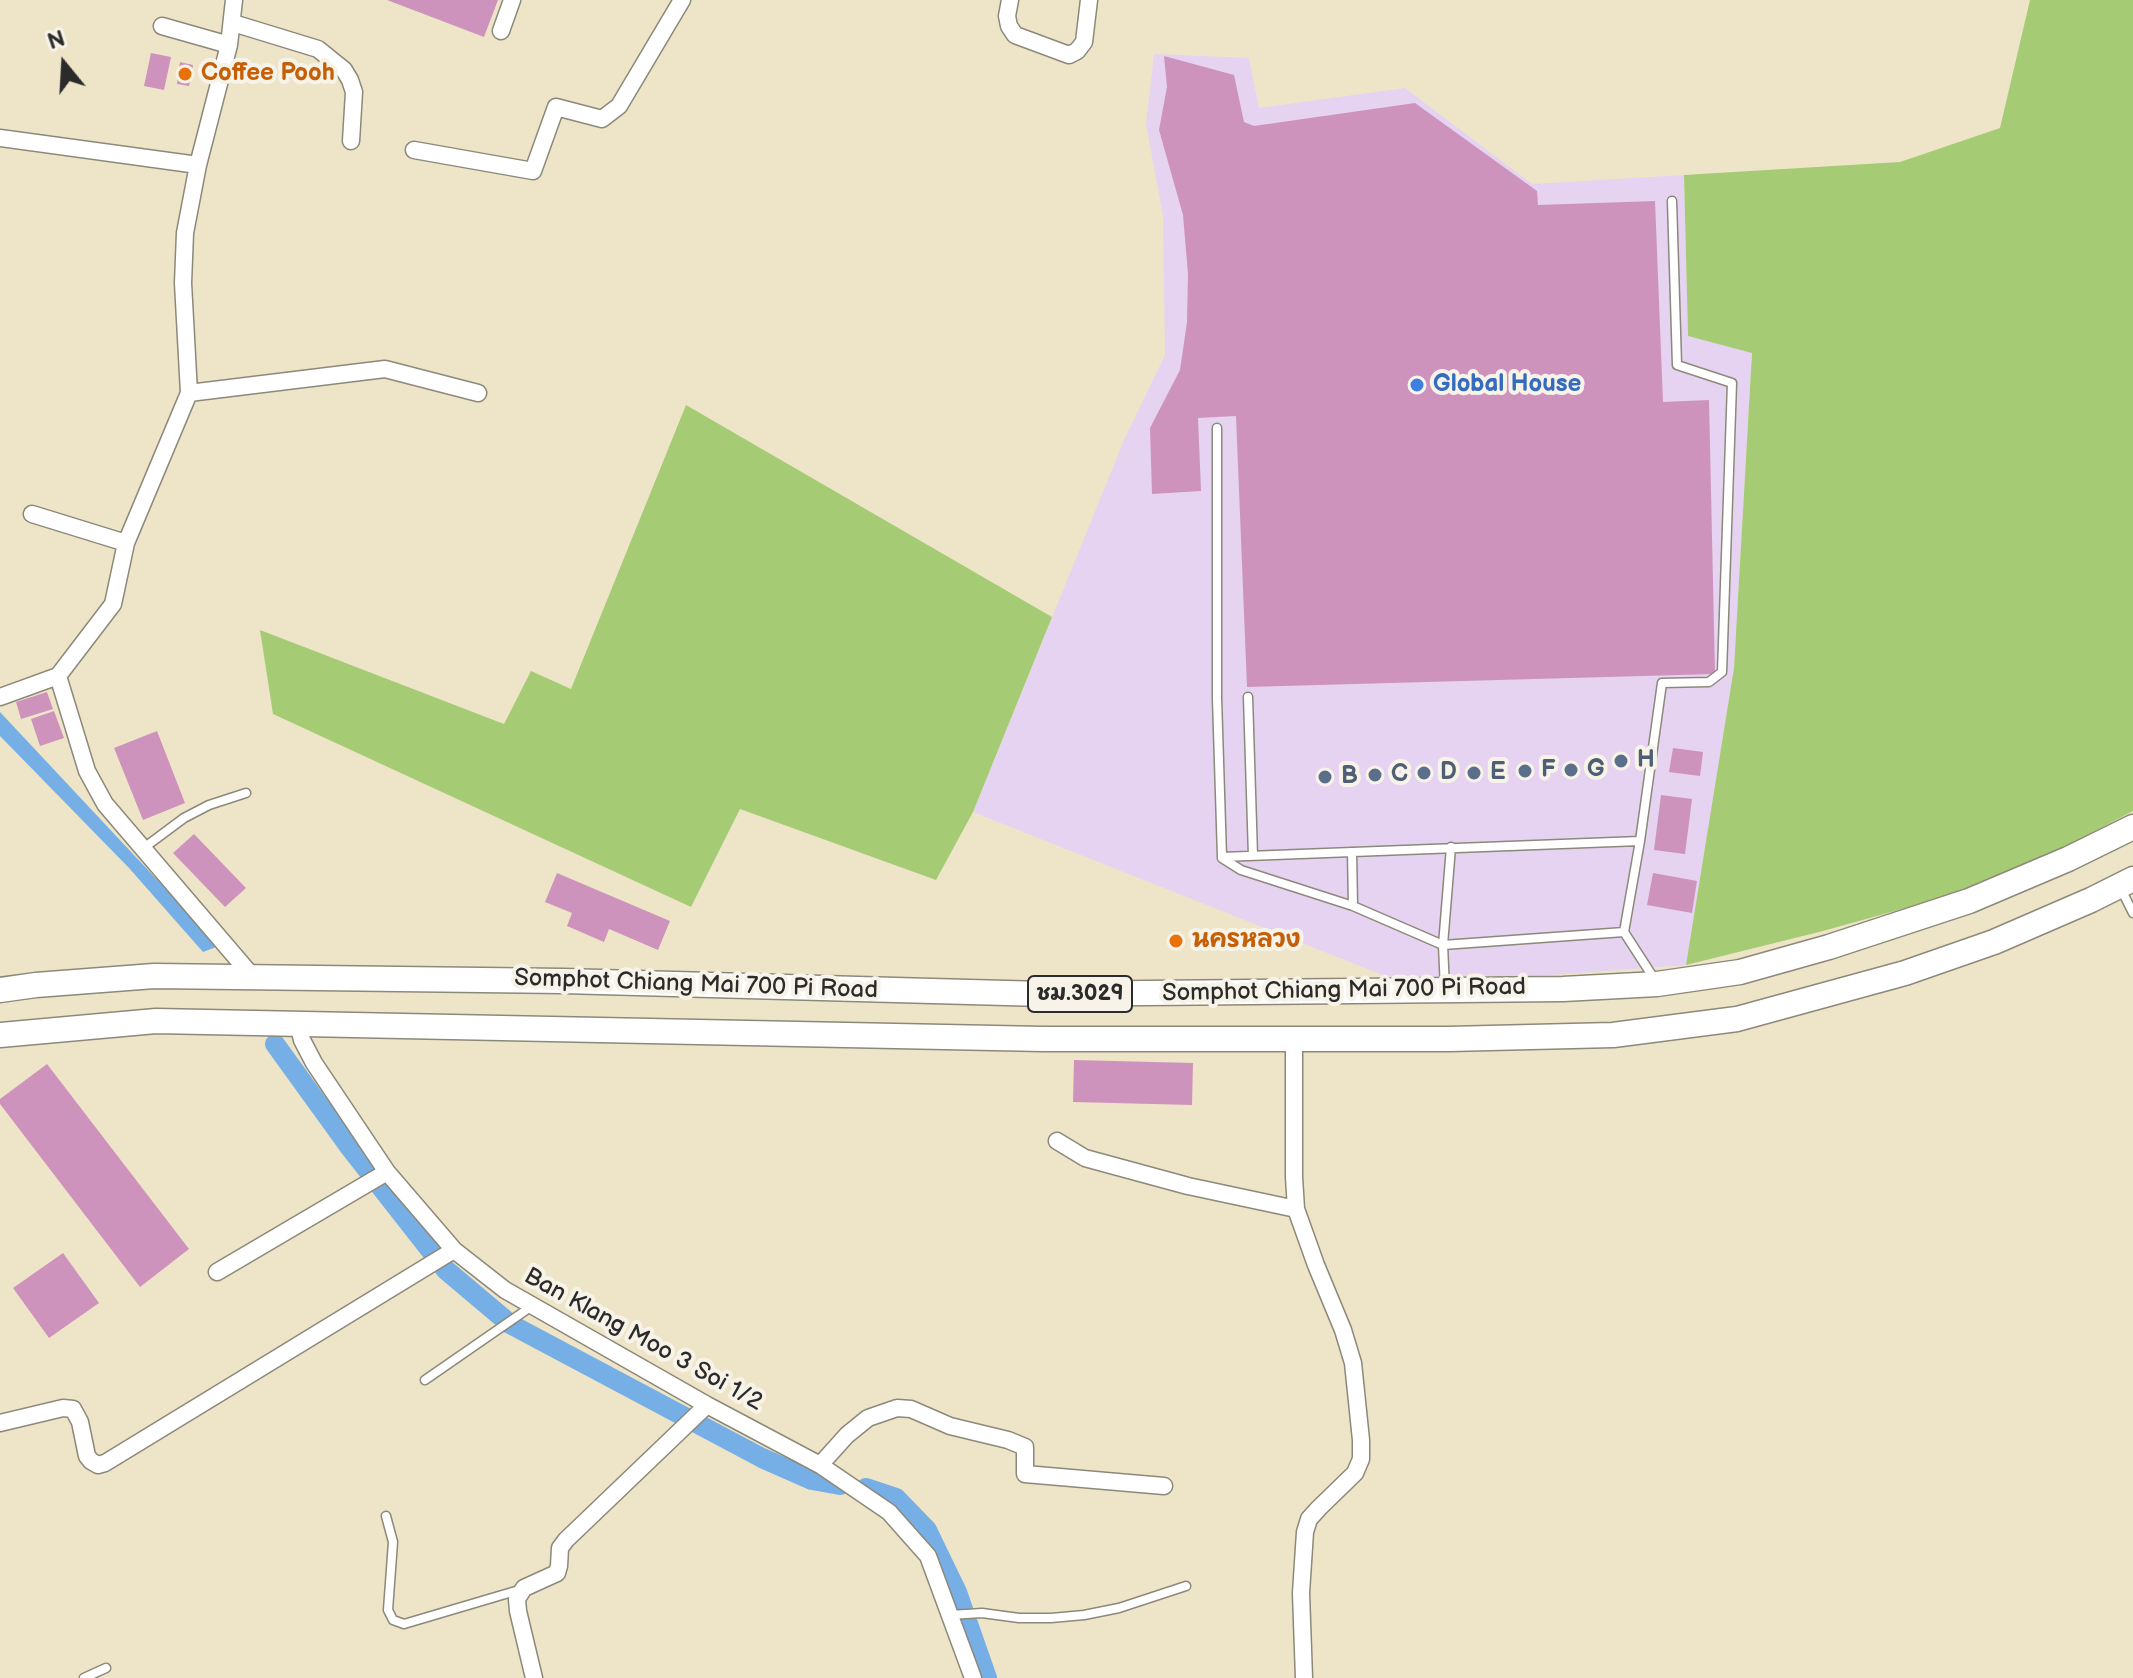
<!DOCTYPE html>
<html>
<head>
<meta charset="utf-8">
<style>
	body { margin:0 }
	#map { position:relative; width:2133px; height:1678px; overflow:hidden; background:#eee5c8; font-family:"Balsamiq Sans",sans-serif }
	canvas { display:block }
	.north { position:absolute; left:24px; top:24px; width:80px; height:80px; -webkit-text-stroke:6px #f7f3e8; paint-order:stroke; rotate:342deg; font-size:22px; font-weight:700; line-height:32px; text-align:center; color:#2b2b2b }
	.north::after { content:''; display:block; margin:auto; width:28px; height:36px; background:#2b2b2b; clip-path:polygon(50% 0,100% 100%,50% 72%,0 100%) }
</style>
</head>
<body>
<div id="map">
<canvas width="2133" height="1678"></canvas>
<div class="north">N</div>
</div>
<script>
const c = document.querySelector('canvas').getContext('2d');
c.lineJoin = 'round';
function fill(path, color) { c.fillStyle = color; c.fill(path, 'evenodd'); }
const poly = rows => new Path2D(rows.map(r => 'M' + r).join(''));
function strokePath(path, color, width, dash) { c.strokeStyle = color; c.lineWidth = width; c.lineCap = dash ? 'butt' : 'round'; c.setLineDash(dash || []); c.stroke(path); }
function drawText(font, color, halo, rows, align = 'center') {
  c.font = font + ' "Balsamiq Sans","Playpen Sans Thai",sans-serif'; c.lineWidth = 8; c.setLineDash([]); c.textBaseline = 'middle'; c.strokeStyle = halo; c.fillStyle = color; for (const [text, x, y, turn = 0] of rows) {
    c.save(); c.translate(x, y); c.rotate((+turn || 0) * Math.PI / 180); c.textAlign = isNaN(turn) ? turn : align; if (halo) c.strokeText(text, 0, 0); c.fillText(text, 0, 0); c.restore();
  }
}
fill(poly([
	[1154,54,1249,58,1259,108,1405,88,1532,184,1684,175,1688,336,1752,352,1734,668,1686,965,1551,975,1390,978,973,812,1124,440,1165,355,1163,216,1146,124]
]), '#e5d3f1');
fill(poly([
	[2030,0,2133,0,2133,811,2068,845,1945,897,1823,931,1686,965,1734,668,1752,353,1688,336,1684,175,1900,162,2000,128],
	[686,405,1052,617,973,812,936,880,740,809,691,907,273,714,260,630,504,724,531,671,571,689]
]), '#a6cb75');
fill(poly([
	[0,712,163,886,216,947,203,952,129,868,0,736]
]), '#76afe6');
strokePath(poly([
	[275,1044,348,1145,446,1270,510,1324,762,1458,812,1480,840,1485],
	[866,1488,896,1498,927,1530,957,1592,987,1678]
]), '#76afe6', 20);
fill(poly([
	[387,0,498,0,484,37],
	[151,53,171,57,164,90,144,86],
	[1164,56,1234,75,1244,122,1254,126,1415,103,1537,191,1538,205,1655,201,1663,402,1709,400,1715,674,1247,687,1236,416,1198,418,1201,491,1152,494,1150,428,1180,370,1187,322,1188,274,1183,215,1159,130,1167,87],
	[180,62,193,65,189,86,177,84],
	[47,692,53,709,21,719,16,702],
	[54,711,64,738,40,746,31,719],
	[157,731,185,803,143,820,114,748],
	[1673,748,1703,752,1700,776,1669,772],
	[1661,795,1692,799,1685,854,1654,850],
	[194,834,246,888,225,907,173,853],
	[557,873,670,921,658,950,609,929,604,942,567,926,572,913,545,902],
	[1653,873,1697,881,1692,913,1647,905],
	[1074,1060,1193,1063,1192,1105,1073,1102],
	[47,1064,189,1249,140,1287,0,1104,0,1099],
	[63,1253,99,1303,49,1338,13,1288]
]), '#ce93bc');
const service = poly([
	[1217,428,1217,698,1222,857],
	[1248,697,1253,856],
	[145,847,184,818,209,805,246,793],
	[1451,847,1443,945,1624,932],
	[1352,852,1353,906],
	[1222,857,1640,841],
	[1222,858,1241,870,1353,906,1443,945,1445,989],
	[2120,887,2133,913],
	[1655,980,1624,932,1640,841,1662,683,1709,682,1722,672,1732,383,1677,365,1672,201],
	[425,1380,532,1306],
	[386,1516,393,1542,388,1610,393,1620,404,1624,519,1590],
	[950,1615,982,1613,1019,1618,1051,1618,1084,1615,1119,1608,1186,1586],
	[84,1678,106,1668]
]);
const minor = poly([
	[1010,0,1007,16,1009,26,1015,35,1069,55,1077,51,1084,42,1089,0],
	[233,23,318,49,344,70,350,80,354,92,351,141],
	[162,26,229,45],
	[501,31,512,0],
	[0,138,198,165],
	[414,150,533,171,556,107,602,119,619,106,682,0],
	[189,393,385,369,478,393],
	[32,514,126,543],
	[58,676,113,604,126,543,189,393,183,283,185,233,198,165,229,45,234,0],
	[58,676,87,771,105,804,252,976],
	[0,697,58,676],
	[298,1023,302,1040,314,1063,387,1172,454,1250,505,1290,707,1405,820,1465,889,1512,928,1556,973,1678],
	[1294,1039,1294,1177,1296,1209,1316,1265,1343,1330,1353,1363,1361,1440,1361,1459,1355,1473,1319,1508,1309,1519,1305,1532,1301,1593,1304,1678],
	[1057,1141,1085,1158,1107,1164,1188,1186,1296,1209],
	[217,1272,387,1172],
	[0,1423,63,1408,73,1409,80,1422,87,1456,91,1461,98,1465,105,1463,454,1250],
	[820,1465,847,1435,868,1418,897,1408,911,1409,950,1426,1008,1440,1025,1447,1025,1474,1164,1486],
	[534,1678,518,1611,517,1599,524,1588,557,1573,559,1566,560,1548,566,1540,707,1405]
]);
const primary = poly([
	[0,990,36,985,154,976,563,981,1043,994,1563,989,1657,984,1740,972,1829,947,1969,901,2068,859,2133,827],
	[0,1035,156,1021,1043,1039,1449,1039,1613,1035,1737,1019,1905,973,1994,942,2091,900,2133,879]
]);
strokePath(service, '#8c887a', 11);
strokePath(minor, '#8c887a', 19);
strokePath(primary, '#8c887a', 27);
strokePath(service, '#fff', 8);
strokePath(minor, '#fff', 16);
strokePath(primary, '#fff', 24);
for (const [x, y, r, color] of [
	[185,74,8,"#e8710a"],
	[1417,385,8,"#3f7fe0"],
	[1621,761,8,"#5c6f8a"],
	[1571,770,8,"#5c6f8a"],
	[1525,771,8,"#5c6f8a"],
	[1424,773,8,"#5c6f8a"],
	[1474,773,8,"#5c6f8a"],
	[1375,775,8,"#5c6f8a"],
	[1325,777,8,"#5c6f8a"],
	[1176,941,8,"#e8710a"]
]) { const dot = new Path2D(); dot.arc(x, y, r, 0, 2 * Math.PI); c.fillStyle = color; c.fill(dot); strokePath(dot, '#f7f3e8', 3); }
for (const [x, y, w] of [
	[1080,994,104]
]) { const box = new Path2D(); box.roundRect(x - w / 2, y - 18, w, 36, 6); c.fillStyle = '#f7f3e8'; c.fill(box); strokePath(box, '#2b2b2b', 2); }
drawText('bold 22px', '#2b2b2b', null, [
	["ชม.3029",1080,994]
]);
drawText('bold 24px', '#c56008', '#f7f3e8', [
	["Coffee Pooh",201,74],
	["นครหลวง",1192,941]
], 'left');
drawText('bold 24px', '#366cbe', '#f7f3e8', [
	["Global House",1433,385]
], 'left');
drawText('bold 24px', '#4e5e75', '#f7f3e8', [
	["H",1637,761],
	["G",1587,770],
	["F",1541,771],
	["D",1440,773],
	["E",1490,773],
	["C",1391,775],
	["B",1341,777]
], 'left');
drawText('24px', '#2b2b2b', '#f7f3e8', [
	["Somphot Chiang Mai 700 Pi Road",696,985,2],
	["Somphot Chiang Mai 700 Pi Road",1344,991,-1],
	["Ban Klang Moo 3 Soi 1/2",643,1340,29]
]);
</script>
</body>
</html>
